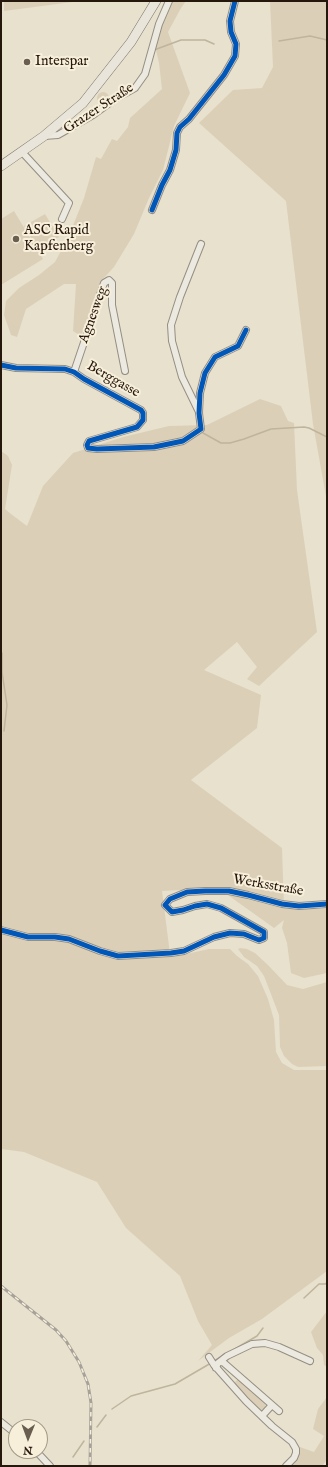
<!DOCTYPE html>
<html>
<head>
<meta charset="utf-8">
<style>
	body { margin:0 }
	#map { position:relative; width:328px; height:1467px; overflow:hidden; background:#e8e1ce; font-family:"IM FELL English",serif }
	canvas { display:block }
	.frame { position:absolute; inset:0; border:2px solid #26170d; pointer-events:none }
	.north { position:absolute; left:8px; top:1419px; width:40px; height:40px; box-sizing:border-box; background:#f7efd9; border:1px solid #a39987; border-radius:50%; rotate:181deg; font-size:11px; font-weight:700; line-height:16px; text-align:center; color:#26170d }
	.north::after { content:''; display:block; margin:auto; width:14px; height:18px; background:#6a5e51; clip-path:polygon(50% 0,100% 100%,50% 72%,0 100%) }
</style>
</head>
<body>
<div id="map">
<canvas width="328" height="1467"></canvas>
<div class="frame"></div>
<div class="north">N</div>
</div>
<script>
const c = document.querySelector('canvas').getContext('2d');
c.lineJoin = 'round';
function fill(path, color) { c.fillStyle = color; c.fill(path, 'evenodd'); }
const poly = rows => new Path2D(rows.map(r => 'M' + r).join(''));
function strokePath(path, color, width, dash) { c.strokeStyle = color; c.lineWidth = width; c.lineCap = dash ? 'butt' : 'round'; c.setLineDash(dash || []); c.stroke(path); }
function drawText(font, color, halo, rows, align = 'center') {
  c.font = font + ' "IM FELL English",serif'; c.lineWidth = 4; c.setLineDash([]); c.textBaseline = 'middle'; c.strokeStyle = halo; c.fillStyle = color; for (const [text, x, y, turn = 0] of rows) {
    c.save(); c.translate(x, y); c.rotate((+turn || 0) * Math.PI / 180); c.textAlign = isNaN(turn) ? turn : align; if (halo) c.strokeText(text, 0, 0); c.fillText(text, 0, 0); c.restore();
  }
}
fill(poly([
	[4,1,80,1,4,11],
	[170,1,186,1,181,8,168,32,190,93,174,126,163,170,149,198,134,234,114,267,102,280,81,336,73,331,76,284,64,284,26,309,17,337,11,335,4,315,6,301,19,288,39,275,55,262,68,238,84,198,96,157,101,159,112,139,117,141,128,127,130,118,162,89,159,63,155,46,161,25],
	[270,1,327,1,327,502,313,424,286,201,199,123,233,90,262,88,273,67],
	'97 98a6 6 0 1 1 12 0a6 6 0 1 1-12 0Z',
	[14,211,43,259,1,285,1,219],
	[45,214,59,237,38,249,24,226],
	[260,399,281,406,288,421,294,423,297,490,317,632,259,686,247,679,257,667,237,642,204,670,261,695,257,728,191,780,282,848,284,907,287,909,320,909,327,908,327,973,304,978,291,973,287,943,282,928,284,920,274,928,218,888,162,891,170,954,186,954,209,949,230,949,237,956,248,964,258,976,268,999,274,1020,276,1052,282,1063,294,1070,327,1070,327,1271,262,1319,229,1338,198,1361,212,1345,198,1321,180,1276,126,1228,97,1182,24,1152,1,1149,1,451,8,456,12,465,5,509,11,514,27,526,43,486,73,453,123,437,169,426,207,425],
	[240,948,247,949,255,953,268,965,287,985,303,989,327,982,327,1066,298,1067,292,1064,284,1056,280,1047,279,1015,264,976,257,966,244,957,238,949],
	[327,1311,327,1367,324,1365,323,1355,317,1348,311,1332],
	[240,1377,265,1402,266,1409,262,1412,234,1383],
	[327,1397,327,1460,322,1466,289,1466,297,1457,300,1447,314,1452,324,1436,313,1429,318,1409]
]), '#dbd0b7');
strokePath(poly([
	[279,41,310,36,327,40],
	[154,50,181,40,205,40,214,44],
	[203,433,221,443,230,443,244,439,271,429,304,427,309,428,327,437],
	[1,643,1,645],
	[2,653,2,672,7,705,4,731],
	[304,1298,319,1284,325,1284,327,1283],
	[214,1361,257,1336,263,1328],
	[112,1409,131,1396,175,1384,211,1363],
	[97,1427,106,1415],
	[73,1457,84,1441]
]), '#bfb49c', 1.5);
const street = poly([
	[44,136,58,135,93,115,115,99,135,88,145,74,159,24,169,1],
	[22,152,69,203,62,219],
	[152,210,162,185,170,170,176,150,177,133,180,127,189,119,224,75,235,56,236,44,231,32,230,21,235,1],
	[1,365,16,368,65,369,74,372,84,379,141,410,143,413,143,420,137,427,89,441,87,445,88,448,97,449,154,447,183,441,201,429,199,413,200,393,205,373,215,357,238,346,246,330],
	[74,372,104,283,109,280,112,283,112,305,125,371],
	[199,412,182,377,172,341,171,325,180,297,201,244],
	[1,930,28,937,55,937,69,939,100,951,118,956,171,953,184,951,214,937,230,933,244,934,259,940,264,938,264,932,221,908,207,904,195,906,183,910,172,912,165,905,170,899,187,892,205,891,229,891,248,895,282,904,299,906,327,904],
	[209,1357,214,1365,246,1401,272,1426,292,1442,296,1449,296,1453,294,1458,286,1466],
	[221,1362,224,1363,279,1411],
	[216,1368,218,1363,227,1356,252,1344,265,1343,279,1347,310,1361],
	[262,1416,272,1405],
	[1,1422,16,1434],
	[36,1451,50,1466]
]);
const primary = poly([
	[1,166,44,136,83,103,131,42,156,1]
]);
strokePath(street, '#948e83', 8);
strokePath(primary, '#797368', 10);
strokePath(street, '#ece9e0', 6);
strokePath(primary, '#e9e5db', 9);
const rail = poly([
	[1,1286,56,1330,66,1341,79,1362,88,1384,91,1403,90,1466]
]);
strokePath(rail, '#a6a199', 3);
strokePath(rail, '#f7efd9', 1.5, [4.5]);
strokePath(poly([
	[152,210,162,185,170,170,176,150,177,133,180,127,189,119,224,75,235,56,236,44,231,32,230,21,235,1],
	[1,365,16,368,65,369,74,372,84,379,141,410,143,413,143,420,137,427,89,441,87,445,88,448,97,449,154,447,183,441,201,429,199,413,200,393,205,373,215,357,238,346,246,330],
	[1,930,28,937,55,937,69,939,100,951,118,956,171,953,184,951,214,937,230,933,244,934,259,940,264,938,264,932,221,908,207,904,195,906,183,910,172,912,165,905,170,899,187,892,205,891,229,891,248,895,282,904,299,906,327,904]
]), '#0057b8', 5);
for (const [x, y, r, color] of [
	[27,62,4,"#6a5e51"],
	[16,239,4,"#6a5e51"]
]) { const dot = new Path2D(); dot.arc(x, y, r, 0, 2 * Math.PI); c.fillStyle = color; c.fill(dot); strokePath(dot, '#f7efd9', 1.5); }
drawText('14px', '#26170d', '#f7efd9', [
	["Interspar",35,62],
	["ASC Rapid",24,231],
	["Kapfenberg",24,247]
], 'left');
drawText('14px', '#26170d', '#f7efd9', [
	["Grazer Straße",99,109,-33],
	["Agnesweg",94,315,-70],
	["Berggasse",113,380,30],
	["Werksstraße",268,886,10]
]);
</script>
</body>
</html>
